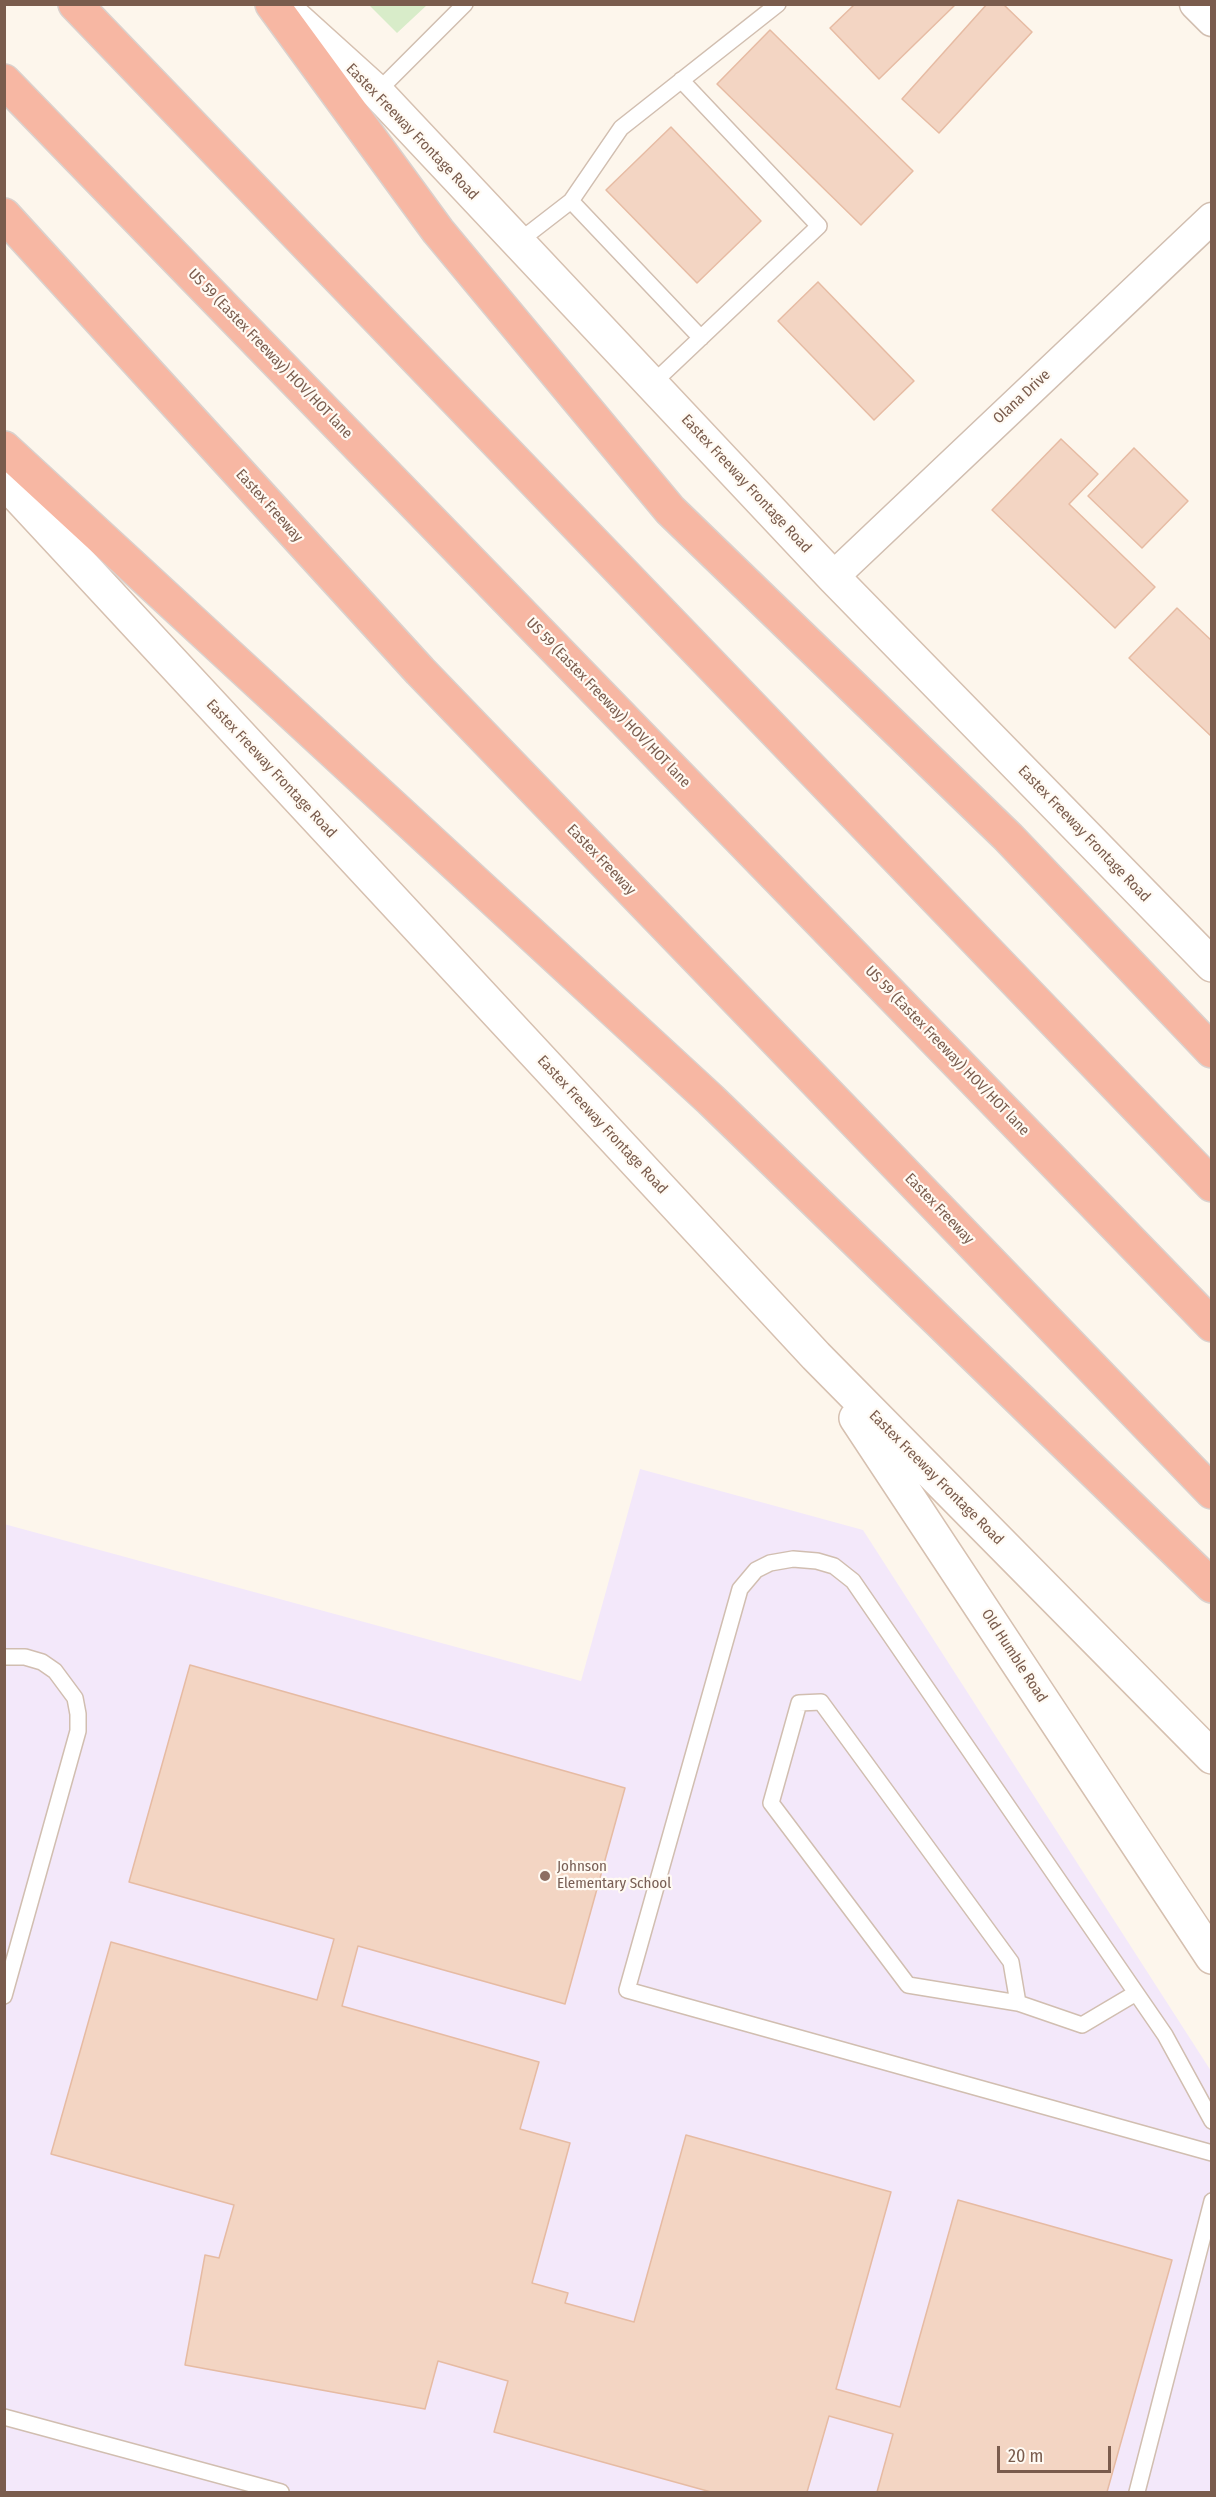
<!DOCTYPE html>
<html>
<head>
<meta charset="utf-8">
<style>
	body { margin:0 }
	#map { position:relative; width:1216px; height:2497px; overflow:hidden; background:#fdf6ec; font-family:"Fira Sans Condensed",sans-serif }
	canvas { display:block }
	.frame { position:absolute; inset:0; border:6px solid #7a5c4d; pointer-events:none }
	.scale { position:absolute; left:997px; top:2446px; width:114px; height:27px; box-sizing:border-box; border:3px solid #7a5c4d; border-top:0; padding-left:8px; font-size:18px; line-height:21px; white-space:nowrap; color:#7a5c4d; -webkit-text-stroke:4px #fffaf3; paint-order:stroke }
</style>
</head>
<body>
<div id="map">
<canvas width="1216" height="2497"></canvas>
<div class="frame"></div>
<div class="scale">20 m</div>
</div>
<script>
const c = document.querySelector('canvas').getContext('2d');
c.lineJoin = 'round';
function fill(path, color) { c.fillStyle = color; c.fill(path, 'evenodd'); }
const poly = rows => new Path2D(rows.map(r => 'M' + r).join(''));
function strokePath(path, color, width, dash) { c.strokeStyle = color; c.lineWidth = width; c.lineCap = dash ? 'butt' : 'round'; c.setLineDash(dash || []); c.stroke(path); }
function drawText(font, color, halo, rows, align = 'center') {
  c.font = font + ' "Fira Sans Condensed",sans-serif'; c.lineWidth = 4.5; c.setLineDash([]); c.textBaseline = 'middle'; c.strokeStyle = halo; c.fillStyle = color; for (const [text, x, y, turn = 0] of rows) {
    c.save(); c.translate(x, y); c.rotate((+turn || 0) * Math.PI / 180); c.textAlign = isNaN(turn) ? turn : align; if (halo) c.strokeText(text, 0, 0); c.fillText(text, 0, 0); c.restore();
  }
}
fill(poly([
	[640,1469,863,1530,1211,2071,1211,2492,5,2492,4,1524,581,1681]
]), '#f3e8fa');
fill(poly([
	[369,5,427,5,397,33]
]), '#d8ecc9');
const building = poly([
	[855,4,956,4,879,79,830,28,855,4],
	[987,4,1003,4,1032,32,939,133,902,99,987,4],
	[770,30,913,171,861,225,717,84,770,30],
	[671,127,761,221,697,283,606,190,671,127],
	[818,282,914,381,874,420,778,321,818,282],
	[1061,439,1098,474,1069,504,1155,587,1115,628,992,510,1061,439],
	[1134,448,1188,501,1142,548,1088,496,1134,448],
	[1177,608,1212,641,1212,737,1129,658,1177,608],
	[190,1665,625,1788,565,2004,358,1946,342,2006,539,2062,520,2129,570,2143,532,2283,568,2293,565,2303,634,2322,686,2135,891,2192,836,2389,900,2407,958,2200,1172,2260,1107,2492,877,2492,893,2434,829,2416,807,2492,711,2492,494,2432,508,2381,438,2361,425,2409,185,2365,205,2255,219,2258,234,2205,51,2154,111,1942,317,2000,334,1939,129,1882,190,1665]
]);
fill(building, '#f3d5c3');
strokePath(building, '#e6bba3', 1.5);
const service = poly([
	[377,92,465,4],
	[571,201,701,338],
	[518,242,571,201,621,128,778,4],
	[652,384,819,226,681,80],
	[4,1657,25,1657,42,1662,55,1671,75,1698,78,1714,78,1731,4,1996],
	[1018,2003,1011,1962,821,1702,799,1703,771,1803,908,1985,1018,2003,1082,2025,1136,1993],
	[1212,2121,1165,2035,853,1581,834,1566,817,1561,793,1559,770,1563,756,1570,740,1589,627,1990,1212,2153],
	[4,2417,281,2492],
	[1137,2492,1212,2201]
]);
const minor = poly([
	[1195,4,1212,21],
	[833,577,1212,218]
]);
const secondary = poly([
	[284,8,377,92,833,577,1212,965],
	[4,481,816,1356,1212,1757],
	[856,1418,1212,1957]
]);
const motorway = poly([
	[75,4,1212,1185],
	[272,4,438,231,670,510,1008,837,1212,1051],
	[4,81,1212,1325],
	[4,215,420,671,1212,1492],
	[4,448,711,1100,1212,1586]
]);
strokePath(service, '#d1beb0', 18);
strokePath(minor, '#d1beb0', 33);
strokePath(secondary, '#d6c0b0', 36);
strokePath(motorway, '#dad1cd', 36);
strokePath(service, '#fff', 15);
strokePath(minor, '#fff', 30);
strokePath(secondary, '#fff', 33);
strokePath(motorway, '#f7b7a3', 33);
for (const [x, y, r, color] of [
	[545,1876,6,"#8d6e63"]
]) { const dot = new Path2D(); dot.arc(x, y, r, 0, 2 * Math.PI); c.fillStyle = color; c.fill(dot); strokePath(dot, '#fffaf3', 2); }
drawText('15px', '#7a5c4d', '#fffaf3', [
	["Eastex Freeway Frontage Road",412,132,46],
	["US 59 (Eastex Freeway) HOV/HOT lane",270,354,46],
	["Olana Drive",1022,397,-43],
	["Eastex Freeway Frontage Road",746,484,47],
	["Eastex Freeway",269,506,48],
	["US 59 (Eastex Freeway) HOV/HOT lane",608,703,46],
	["Eastex Freeway Frontage Road",271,769,47],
	["Eastex Freeway Frontage Road",1084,834,46],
	["Eastex Freeway",601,860,46],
	["US 59 (Eastex Freeway) HOV/HOT lane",947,1051,46],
	["Eastex Freeway Frontage Road",602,1125,47],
	["Eastex Freeway",939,1209,46],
	["Eastex Freeway Frontage Road",936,1478,45],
	["Old Humble Road",1014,1656,57]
]);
drawText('15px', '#785e54', '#fffaf3', [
	["Johnson",557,1867],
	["Elementary School",557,1884]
], 'left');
</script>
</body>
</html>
